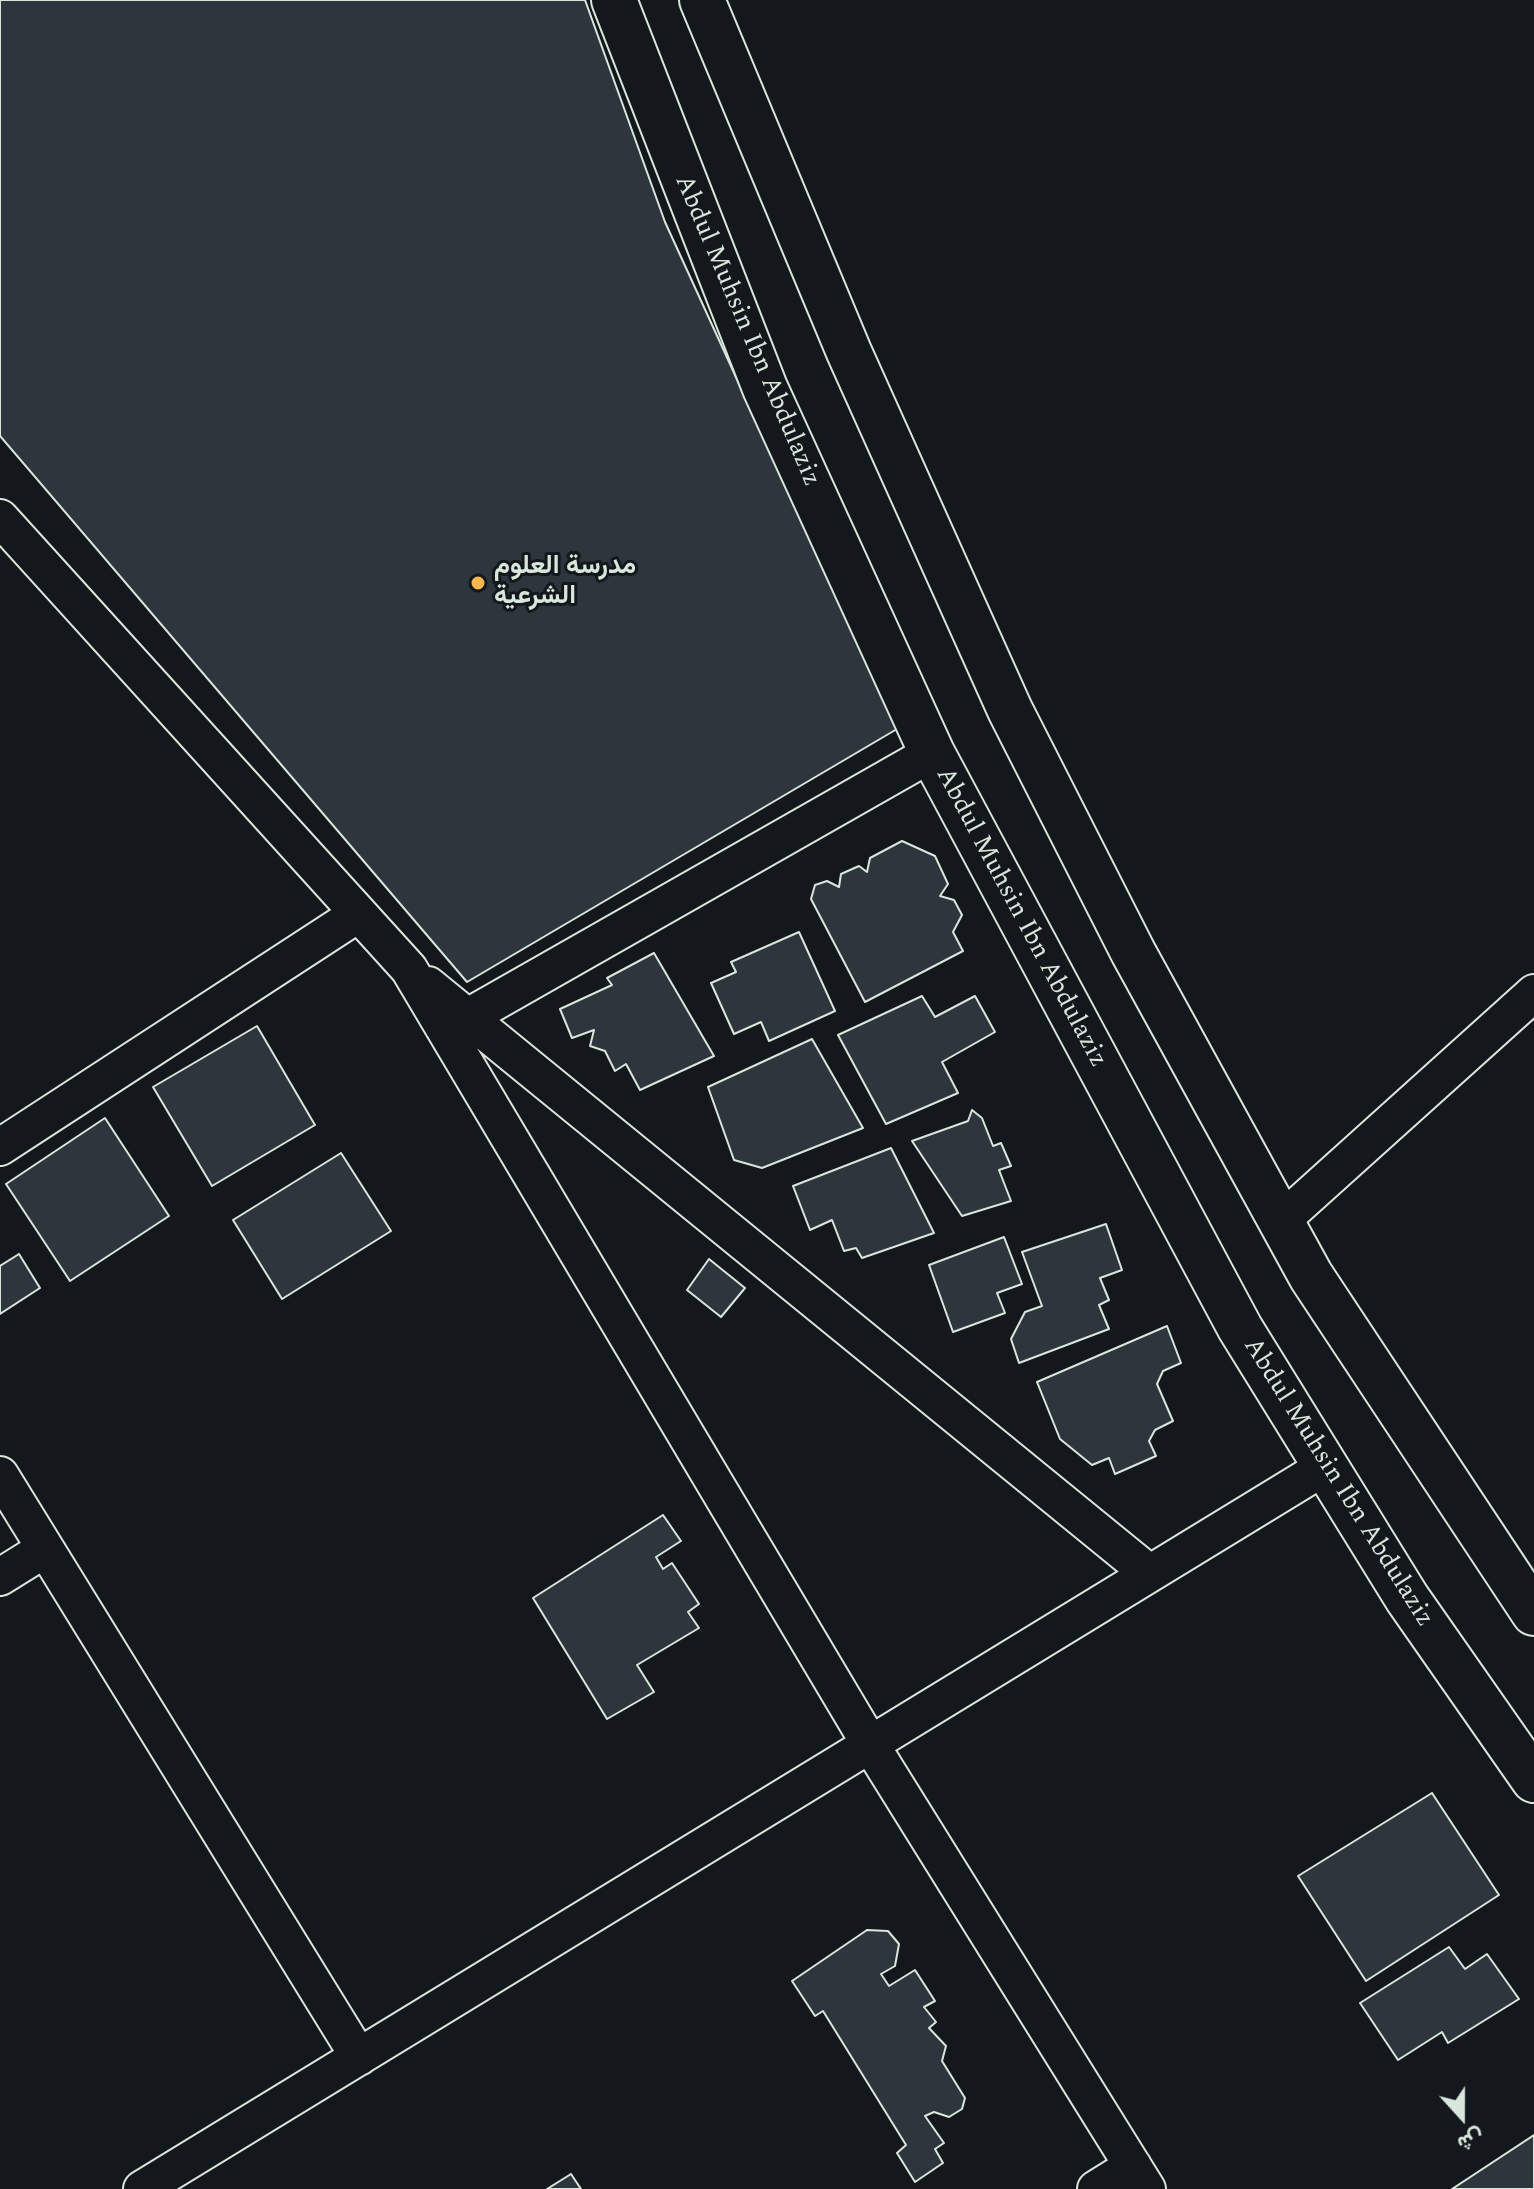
<!DOCTYPE html>
<html>
<head>
<meta charset="utf-8">
<style>
	body { margin:0 }
	#map { position:relative; width:1534px; height:2189px; overflow:hidden; background:#14181c; font-family:Spectral,Vazirmatn,serif }
	canvas { display:block }
	.north { position:absolute; left:1422px; top:2077px; width:80px; height:80px; -webkit-text-stroke:6px #14181c; paint-order:stroke; rotate:159deg; font-size:22px; font-weight:700; line-height:32px; text-align:center; color:#d8e6dc }
	.north::after { content:''; display:block; margin:auto; width:28px; height:36px; background:#d8e6dc; clip-path:polygon(50% 0,100% 100%,50% 72%,0 100%) }
</style>
</head>
<body>
<div id="map">
<canvas width="1534" height="2189"></canvas>
<div class="north">ش</div>
</div>
<script>
const c = document.querySelector('canvas').getContext('2d');
c.lineJoin = 'round';
function fill(path, color) { c.fillStyle = color; c.fill(path, 'evenodd'); }
const poly = rows => new Path2D(rows.map(r => 'M' + r).join(''));
function strokePath(path, color, width, dash) { c.strokeStyle = color; c.lineWidth = width; c.lineCap = dash ? 'butt' : 'round'; c.setLineDash(dash || []); c.stroke(path); }
function drawText(font, color, halo, rows, align = 'center') {
  c.font = font + ' Spectral,Vazirmatn,serif'; c.lineWidth = 6; c.setLineDash([]); c.textBaseline = 'middle'; c.strokeStyle = halo; c.fillStyle = color; for (const [text, x, y, turn = 0] of rows) {
    c.save(); c.translate(x, y); c.rotate((+turn || 0) * Math.PI / 180); c.textAlign = isNaN(turn) ? turn : align; if (halo) c.strokeText(text, 0, 0); c.fillText(text, 0, 0); c.restore();
  }
}
const building = poly([
	[0,0,585,0,665,222,897,729,467,982,0,436,0,0],
	[902,841,935,856,948,884,940,896,954,900,962,915,953,932,963,951,865,1002,811,899,815,885,827,881,839,887,841,874,859,866,867,872,870,858,902,841],
	[799,932,835,1011,769,1041,761,1022,734,1034,711,983,736,972,731,962,799,932],
	[654,953,714,1056,640,1090,626,1064,615,1071,605,1051,590,1046,594,1030,572,1038,560,1009,612,985,607,978,654,953],
	[922,996,935,1017,975,996,995,1032,942,1062,958,1093,886,1124,838,1035,922,996],
	[257,1026,315,1125,212,1186,153,1087,257,1026],
	[812,1039,863,1128,762,1168,734,1160,708,1087,812,1039],
	[972,1110,982,1118,993,1146,1001,1143,1011,1166,999,1170,1011,1201,962,1216,912,1141,968,1121,972,1110],
	[105,1118,169,1216,70,1281,6,1184,105,1118],
	[891,1148,934,1233,862,1258,856,1248,844,1251,832,1220,810,1230,793,1186,891,1148],
	[341,1153,391,1231,282,1299,233,1220,341,1153],
	[1106,1224,1122,1270,1100,1278,1109,1300,1099,1305,1109,1329,1019,1363,1011,1339,1025,1312,1042,1306,1022,1252,1106,1224],
	[1004,1237,1022,1284,997,1293,1005,1313,953,1332,929,1265,1004,1237],
	[19,1254,40,1288,0,1314,0,1266,19,1254],
	[709,1259,745,1288,721,1317,687,1290,709,1259],
	[1167,1326,1181,1363,1163,1371,1157,1384,1173,1421,1155,1430,1149,1441,1156,1456,1115,1474,1109,1458,1092,1465,1060,1439,1037,1382,1167,1326],
	[663,1515,681,1541,656,1557,663,1569,672,1563,699,1604,688,1612,699,1628,637,1665,654,1692,607,1719,533,1598,663,1515],
	[1432,1793,1499,1895,1366,1981,1298,1876,1432,1793],
	[867,1930,888,1931,899,1944,895,1966,881,1974,889,1986,915,1970,935,2001,924,2007,936,2022,929,2028,946,2046,942,2061,965,2098,962,2109,949,2117,934,2112,925,2116,944,2143,935,2149,943,2163,915,2182,897,2153,906,2145,823,2011,815,2016,792,1981,867,1930],
	[1449,1947,1465,1969,1487,1954,1519,1999,1448,2043,1442,2032,1398,2060,1360,2003,1449,1947],
	[1534,2135,1534,2189,1452,2189,1534,2135],
	[571,2174,581,2189,547,2189,571,2174]
]);
fill(building, '#2c363c');
strokePath(building, '#d8e6dc', 2);
const street = poly([
	[0,518,409,969,870,1744,1147,2189],
	[428,985,1149,1573],
	[468,1017,932,753],
	[0,1147,358,914],
	[1281,1221,1534,993],
	[0,1475,359,2057],
	[0,1577,45,1549],
	[142,2189,1326,1466],
	[1096,2189,1133,2166]
]);
const secondary = poly([
	[614,0,765,388,932,753,1240,1328,1407,1598,1534,1780],
	[702,0,849,352,1010,710,1133,952,1311,1276,1534,1613]
]);
strokePath(street, '#d8e6dc', 40);
strokePath(secondary, '#d8e6dc', 48);
strokePath(street, '#14181c', 36);
strokePath(secondary, '#14181c', 44);
for (const [x, y, r, color] of [
	[478,583,8,"#ffb74d"]
]) { const dot = new Path2D(); dot.arc(x, y, r, 0, 2 * Math.PI); c.fillStyle = color; c.fill(dot); strokePath(dot, '#14181c', 3); }
drawText('26px', '#d8e6dc', '#14181c', [
	["Abdul Muhsin Ibn Abdulaziz",746,331,67],
	["Abdul Muhsin Ibn Abdulaziz",1020,918,62],
	["Abdul Muhsin Ibn Abdulaziz",1337,1483,58]
]);
drawText('bold 26px', '#d8e6dc', '#14181c', [
	["مدرسة العلوم",494,568],
	["الشرعية",494,598]
], 'left');
</script>
</body>
</html>
